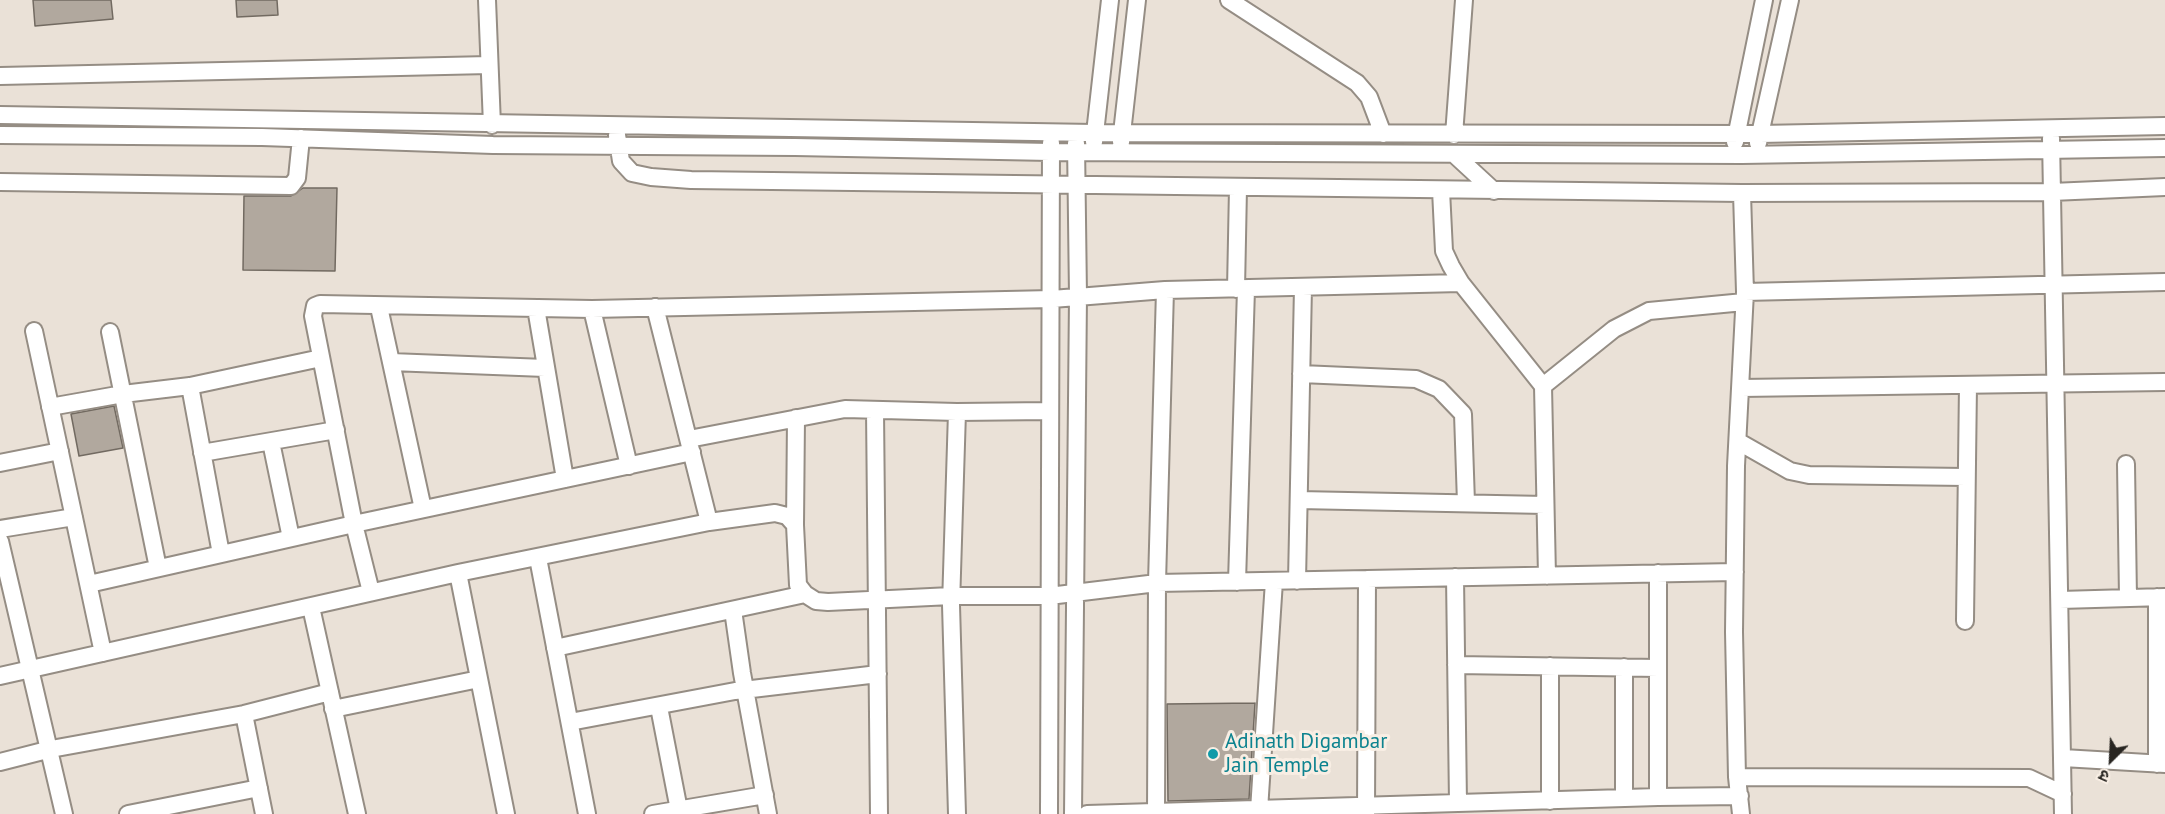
<!DOCTYPE html>
<html>
<head>
<meta charset="utf-8">
<style>
	body { margin:0 }
	#map { position:relative; width:2165px; height:814px; overflow:hidden; background:#eae1d7; font-family:"PT Sans","Noto Sans Devanagari",sans-serif }
	canvas { display:block }
	.north { position:absolute; left:2081px; top:730px; width:60px; height:60px; -webkit-text-stroke:4px #f8eee4; paint-order:stroke; rotate:204deg; font-size:16px; font-weight:700; line-height:24px; text-align:center; color:#282521 }
	.north::after { content:''; display:block; margin:auto; width:21px; height:27px; background:#282521; clip-path:polygon(50% 0,100% 100%,50% 72%,0 100%) }
</style>
</head>
<body>
<div id="map">
<canvas width="2165" height="814"></canvas>
<div class="north">उ</div>
</div>
<script>
const c = document.querySelector('canvas').getContext('2d');
c.lineJoin = 'round';
function fill(path, color) { c.fillStyle = color; c.fill(path, 'evenodd'); }
const poly = rows => new Path2D(rows.map(r => 'M' + r).join(''));
function strokePath(path, color, width, dash) { c.strokeStyle = color; c.lineWidth = width; c.lineCap = dash ? 'butt' : 'round'; c.setLineDash(dash || []); c.stroke(path); }
function drawText(font, color, halo, rows, align = 'center') {
  c.font = font + ' "PT Sans",sans-serif'; c.lineWidth = 6; c.setLineDash([]); c.textBaseline = 'middle'; c.strokeStyle = halo; c.fillStyle = color; for (const [text, x, y, turn = 0] of rows) {
    c.save(); c.translate(x, y); c.rotate((+turn || 0) * Math.PI / 180); c.textAlign = isNaN(turn) ? turn : align; if (halo) c.strokeText(text, 0, 0); c.fillText(text, 0, 0); c.restore();
  }
}
const building = poly([
	[33,0,111,0,113,19,35,26,33,0],
	[236,0,277,0,278,15,237,17,236,0],
	[303,188,337,188,335,271,243,270,244,196,291,196,303,188],
	[114,406,123,448,79,456,71,414,114,406],
	[1255,703,1249,799,1168,801,1167,704,1255,703]
]);
fill(building, '#b1a89e');
strokePath(building, '#726a61', 1.5);
const minor = poly([
	[487,0,492,125],
	[1229,0,1357,83,1369,97,1383,134],
	[0,76,489,65],
	[0,115,1094,133,1760,134,2165,126],
	[0,135,262,137,493,145,795,147,1050,152,1742,155,2165,148],
	[617,135,621,161,632,173,651,177,691,180,1742,193,2052,192,2165,187],
	[1454,135,1464,0],
	[2051,138,2063,814],
	[1094,142,1110,0],
	[1121,142,1137,0],
	[1735,142,1764,0],
	[1758,143,1790,0],
	[1455,155,1494,191],
	[0,182,291,186,297,178,301,138],
	[1441,190,1444,251,1451,266,1461,283,1543,386],
	[1236,289,1238,188],
	[1745,292,2165,282],
	[379,307,423,509],
	[655,307,709,522],
	[536,308,565,479],
	[592,309,629,466],
	[34,331,103,653],
	[110,332,158,568],
	[391,362,545,368],
	[1301,374,1416,379,1439,389,1463,414,1466,503],
	[190,386,221,554],
	[1741,388,2165,382],
	[50,407,123,394,190,386,321,358],
	[875,410,879,814],
	[689,439,845,409,957,412,1049,411],
	[271,442,291,538],
	[1739,442,1790,471,1809,475,1966,477],
	[202,453,336,430],
	[0,463,60,451],
	[2126,464,2128,598],
	[1299,500,1545,505],
	[795,525,796,418],
	[0,529,74,517],
	[0,541,64,814],
	[538,558,587,814],
	[458,573,506,814],
	[1658,573,1658,797,1740,796],
	[1547,576,1543,386,1614,329,1649,311,1744,302],
	[1455,577,1458,803,1658,797],
	[1297,581,1303,287],
	[1237,582,1246,289],
	[89,584,354,524,692,452],
	[371,592,354,524,313,316,315,306,320,304,592,309,1052,299,1165,290,1461,283],
	[2060,600,2165,597],
	[311,607,357,814],
	[733,610,742,673,768,814],
	[1965,621,1968,385],
	[555,648,805,594],
	[1456,665,1658,668],
	[1550,666,1550,801],
	[0,676,458,573,709,522,775,513,787,516,795,525,798,585,805,594,816,601,828,602,951,596,1049,596,1157,583,1735,572],
	[659,707,679,810],
	[333,709,479,679],
	[244,714,264,814],
	[570,722,735,691,878,674],
	[2063,758,2165,764],
	[0,762,51,749,244,714,330,692],
	[2157,764,2157,597],
	[1737,777,2029,778,2063,794],
	[1624,798,1624,667],
	[1259,810,1274,581],
	[1156,812,1157,583,1165,290],
	[128,814,259,788],
	[653,814,765,795],
	[957,814,951,605,957,412],
	[1049,814,1051,143],
	[1073,814,1078,296,1076,143],
	[1087,814,1458,803],
	[1366,814,1367,579],
	[1741,814,1737,777,1734,632,1736,466,1745,292,1742,193]
]);
strokePath(minor, '#958d84', 20);
strokePath(minor, '#fff', 16);
for (const [x, y, r, color] of [
	[1213,754,6,"#0f9aa8"]
]) { const dot = new Path2D(); dot.arc(x, y, r, 0, 2 * Math.PI); c.fillStyle = color; c.fill(dot); strokePath(dot, '#f8eee4', 2); }
drawText('21px', '#0d838f', '#f8eee4', [
	["Adinath Digambar",1225,742],
	["Jain Temple",1225,766]
], 'left');
</script>
</body>
</html>
